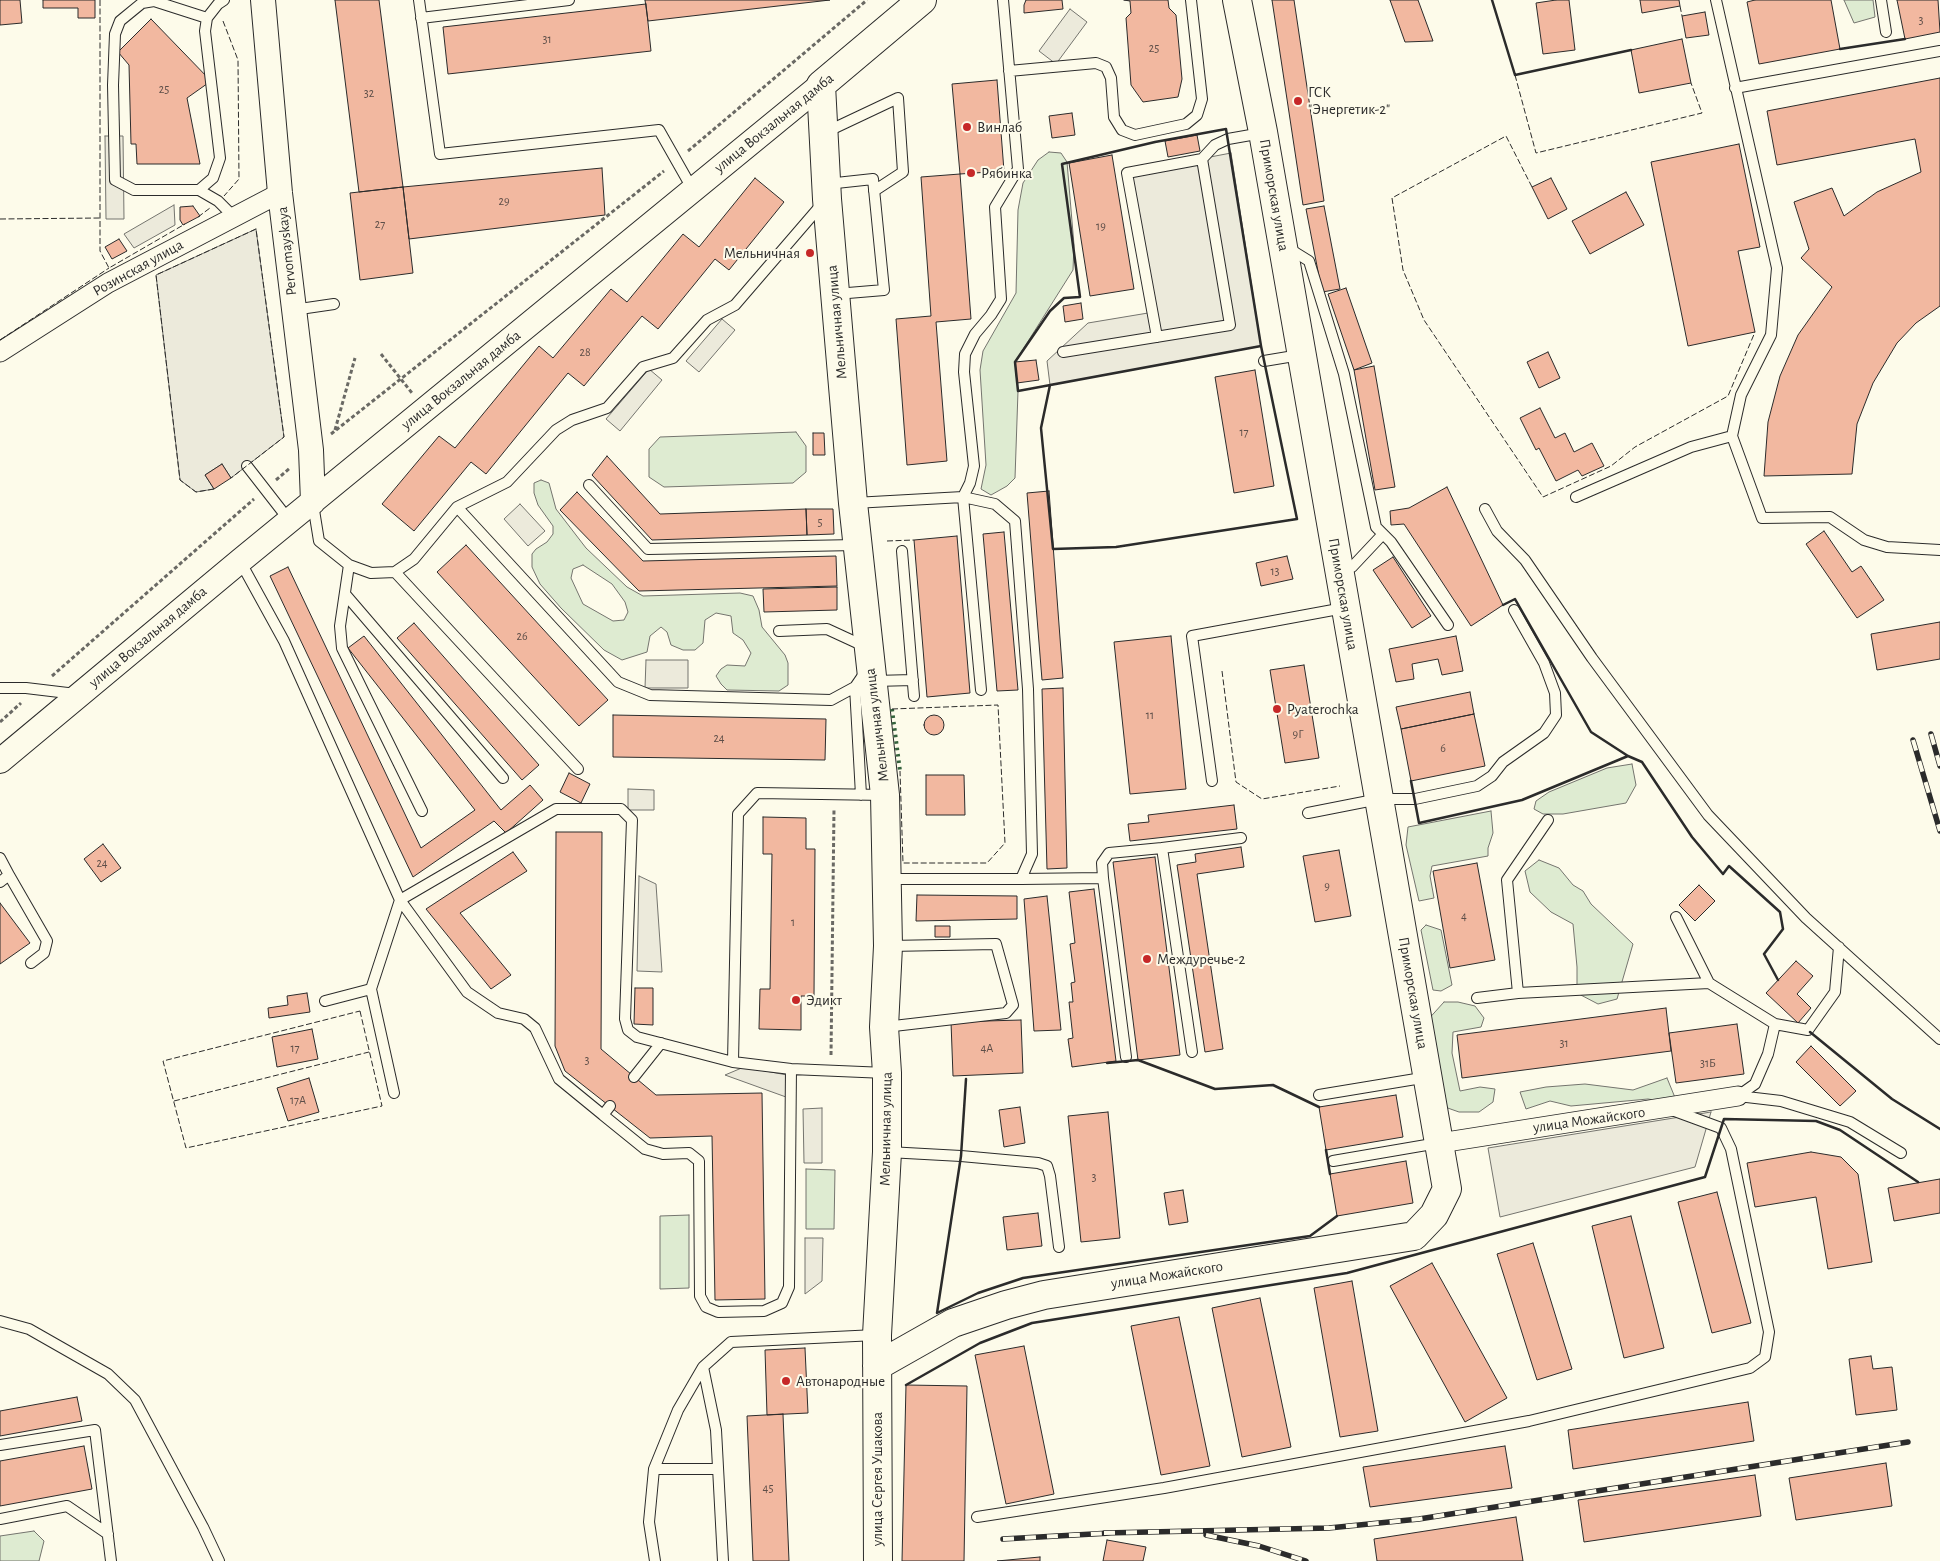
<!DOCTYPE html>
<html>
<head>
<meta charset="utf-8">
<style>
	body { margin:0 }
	canvas { display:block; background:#fdfbea }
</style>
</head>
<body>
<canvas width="1940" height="1561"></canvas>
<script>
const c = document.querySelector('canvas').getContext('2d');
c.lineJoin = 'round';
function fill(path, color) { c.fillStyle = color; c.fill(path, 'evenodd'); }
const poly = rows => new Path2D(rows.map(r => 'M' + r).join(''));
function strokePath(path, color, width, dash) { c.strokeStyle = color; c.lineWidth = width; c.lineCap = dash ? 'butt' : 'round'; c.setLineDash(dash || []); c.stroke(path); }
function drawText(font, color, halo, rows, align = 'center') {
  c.font = font + ' "Alegreya Sans",sans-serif'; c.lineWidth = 4; c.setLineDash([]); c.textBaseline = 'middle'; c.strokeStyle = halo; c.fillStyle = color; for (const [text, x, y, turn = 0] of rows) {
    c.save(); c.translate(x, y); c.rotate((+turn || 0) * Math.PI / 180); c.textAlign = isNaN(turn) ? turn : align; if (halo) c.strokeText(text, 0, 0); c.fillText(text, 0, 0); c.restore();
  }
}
const green = poly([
	[1844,0,1873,0,1875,17,1854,23,1844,0],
	[1049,152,1061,153,1067,162,1074,245,1073,270,1015,362,1018,391,1015,478,1007,486,991,495,981,489,986,465,980,370,983,351,1016,293,1018,210,1023,183,1038,160,1049,152],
	[796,432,806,446,806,472,793,483,664,487,649,477,649,449,660,437,796,432],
	[541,480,549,483,556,509,586,548,627,587,643,596,740,593,753,596,759,610,762,627,785,655,788,663,788,685,779,691,727,690,721,684,716,676,721,669,727,665,745,666,751,653,743,640,733,633,731,616,716,613,705,620,703,643,695,650,683,650,671,645,667,632,661,627,650,636,647,652,622,660,604,650,561,608,540,584,532,567,532,554,536,549,547,542,553,534,553,526,538,505,534,493,534,483,541,480],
	[583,565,612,584,625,602,628,612,624,620,613,621,583,604,571,578,573,569,583,565],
	[1632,764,1636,785,1626,803,1563,814,1543,814,1534,809,1536,801,1549,792,1607,768,1632,764],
	[1491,811,1493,833,1488,848,1488,856,1432,866,1430,876,1434,898,1419,901,1406,845,1408,827,1491,811],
	[1539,860,1559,868,1573,885,1583,891,1591,904,1633,944,1617,999,1598,1004,1577,993,1577,967,1573,924,1551,912,1530,892,1525,871,1539,860],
	[1426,925,1441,930,1452,985,1441,991,1433,990,1421,930,1426,925],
	[1444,1002,1458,1002,1475,1006,1484,1018,1481,1027,1453,1032,1452,1053,1460,1091,1480,1087,1495,1089,1493,1102,1479,1112,1459,1112,1442,1106,1425,1023,1444,1002],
	[1667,1078,1676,1100,1659,1101,1648,1099,1571,1106,1550,1101,1526,1109,1520,1092,1546,1087,1585,1084,1633,1090,1667,1078],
	[806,1169,835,1170,834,1229,806,1229,806,1169],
	[689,1215,689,1288,660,1289,660,1216,689,1215],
	[34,1531,44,1541,39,1561,0,1561,0,1536,34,1531]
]);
fill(green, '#deebd1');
strokePath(green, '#74746e', 1);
const parking = poly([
	[1070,9,1087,22,1056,64,1039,51,1070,9],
	[105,136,123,136,124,219,106,219,105,136],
	[1231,153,1261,346,1050,385,1047,361,1088,323,1154,312,1127,173,1231,153],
	[174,205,175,225,134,248,124,234,174,205],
	[256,229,284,437,231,478,222,464,205,475,214,489,196,492,180,480,156,275,256,229],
	[722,319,735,330,699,372,686,361,722,319],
	[649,369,662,380,620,431,606,419,649,369],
	[520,504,545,531,528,546,504,519,520,504],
	[646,660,688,660,688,688,645,688,646,660],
	[628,789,654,790,654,810,628,810,628,789],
	[639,876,656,884,662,972,637,971,639,876],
	[744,1067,787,1075,786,1097,725,1075,744,1067],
	[822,1108,822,1163,804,1163,803,1109,822,1108],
	[1711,1112,1695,1167,1500,1217,1488,1148,1711,1112],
	[805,1238,823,1238,822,1281,805,1294,805,1238]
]);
fill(parking, '#eceadb');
strokePath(parking, '#74746e', 1);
const building = poly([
	[0,0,20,0,22,23,0,25,0,0],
	[43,0,95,0,95,18,78,18,78,8,43,8,43,0],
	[335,0,379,0,403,187,359,192,335,0],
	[645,0,830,0,648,21,645,0],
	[1026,0,1062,0,1063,9,1024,13,1024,5,1026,0],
	[1124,0,1168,0,1169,8,1176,15,1182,79,1178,97,1143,102,1131,85,1126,18,1131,13,1130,1,1124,0],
	[1272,0,1294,0,1324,201,1303,205,1272,0],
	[1390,0,1418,0,1433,41,1405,42,1390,0],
	[1556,0,1569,0,1575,50,1543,54,1536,3,1556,0],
	[1640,0,1679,0,1680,6,1642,13,1640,0],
	[1755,0,1831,0,1840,49,1759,64,1747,2,1755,0],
	[1897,0,1938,0,1940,32,1905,39,1897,0],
	[646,4,651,51,448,74,443,27,646,4],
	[1705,12,1709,35,1686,38,1682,16,1705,12],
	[151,19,211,81,187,98,200,164,137,164,136,144,131,144,129,65,118,52,151,19],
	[1682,39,1691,83,1639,93,1631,50,1682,39],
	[1940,78,1940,306,1916,323,1897,343,1873,383,1857,424,1852,474,1764,476,1768,422,1780,376,1798,335,1832,287,1801,258,1809,249,1794,202,1832,188,1844,216,1877,192,1921,172,1915,139,1777,165,1767,111,1940,78],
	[997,80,1004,171,960,174,952,84,997,80],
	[1072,113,1075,135,1052,138,1049,116,1072,113],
	[1197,135,1200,151,1168,157,1165,141,1197,135],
	[1739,144,1760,247,1738,251,1755,332,1688,346,1651,162,1739,144],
	[1112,155,1134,289,1090,296,1069,163,1112,155],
	[602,168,605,215,409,239,403,187,602,168],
	[960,174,971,319,936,322,947,461,907,465,896,319,931,316,921,177,960,174],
	[755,178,784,202,729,270,715,259,658,329,642,316,584,386,568,373,486,474,471,462,414,531,382,504,439,436,455,448,539,346,553,358,611,289,627,302,683,234,699,247,755,178],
	[1551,178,1567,209,1548,219,1532,187,1551,178],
	[403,187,413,273,360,280,350,193,403,187],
	[1626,192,1644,225,1590,254,1572,221,1626,192],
	[193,206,200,216,183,225,180,220,180,207,193,206],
	[1324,206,1340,289,1322,292,1306,209,1324,206],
	[119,239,127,251,112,259,105,247,119,239],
	[1346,288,1372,363,1354,370,1328,294,1346,288],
	[1081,303,1083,319,1065,322,1063,306,1081,303],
	[1548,352,1560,378,1539,388,1527,362,1548,352],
	[1036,360,1039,380,1017,383,1015,362,1036,360],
	[1374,366,1395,487,1375,490,1354,370,1374,366],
	[1255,370,1274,486,1234,493,1215,377,1255,370],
	[1540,408,1555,438,1565,433,1574,452,1592,443,1604,466,1582,476,1578,470,1556,481,1539,448,1536,450,1520,418,1540,408],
	[813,433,824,433,825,455,813,455,813,433],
	[607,456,660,514,806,509,807,535,652,540,592,475,607,456],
	[222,464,231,478,214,489,205,475,222,464],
	[1447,487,1503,605,1471,626,1404,524,1391,525,1390,511,1409,508,1447,487],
	[1049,491,1063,678,1042,680,1027,493,1049,491],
	[577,492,643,561,836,556,837,586,639,591,560,510,577,492],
	[806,509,833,509,834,534,807,535,806,509],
	[1824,531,1852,572,1861,566,1884,600,1857,618,1806,544,1824,531],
	[1004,532,1018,690,997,691,983,534,1004,532],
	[957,536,970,693,927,697,914,540,957,536],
	[466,545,608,700,579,726,437,572,466,545],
	[1287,556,1293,579,1261,586,1256,563,1287,556],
	[1393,557,1431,616,1412,628,1373,570,1393,557],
	[288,567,421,848,475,810,348,648,364,636,501,810,530,785,543,800,506,833,494,821,413,877,270,576,288,567],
	[837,587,837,610,764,612,763,589,837,587],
	[1940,622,1940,659,1877,670,1871,634,1940,622],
	[414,623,539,765,522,780,397,638,414,623],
	[1171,636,1186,789,1130,794,1114,642,1171,636],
	[1456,636,1463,671,1442,675,1438,659,1412,664,1414,679,1396,682,1389,649,1456,636],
	[1304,665,1319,758,1285,763,1270,670,1304,665],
	[1063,688,1067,868,1047,869,1042,689,1063,688],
	[1470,692,1474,714,1401,729,1396,707,1470,692],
	[1474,714,1485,766,1411,781,1401,729,1474,714],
	[613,715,826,719,825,760,613,757,613,715],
	'924 725a10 10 0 1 1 20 0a10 10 0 1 1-20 0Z',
	[569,773,590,784,581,803,560,792,569,773],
	[926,775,964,775,965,815,926,815,926,775],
	[1234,805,1237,829,1130,841,1128,824,1149,822,1148,815,1234,805],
	[763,817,806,818,806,849,815,849,814,996,801,996,801,1030,759,1029,760,989,770,989,772,854,763,854,763,817],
	[556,832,602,832,601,1049,656,1095,762,1093,765,1299,715,1300,712,1136,650,1138,565,1071,555,1046,556,832],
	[103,844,121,868,101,882,84,859,103,844],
	[1241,847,1244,867,1197,874,1223,1049,1205,1052,1177,865,1196,862,1195,854,1241,847],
	[1339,850,1351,916,1315,922,1303,856,1339,850],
	[513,852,527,871,460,913,511,975,491,989,426,909,513,852],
	[1155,857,1180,1055,1138,1060,1113,862,1155,857],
	[1477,863,1495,960,1450,968,1433,871,1477,863],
	[1699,885,1715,901,1695,921,1679,905,1699,885],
	[1094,889,1116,1061,1072,1067,1068,1039,1073,1038,1069,1002,1073,1002,1071,983,1075,982,1070,944,1075,943,1069,892,1094,889],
	[917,895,1017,896,1017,919,916,921,917,895],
	[1047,896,1061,1030,1034,1031,1024,899,1047,896],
	[0,903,30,943,0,964,0,903],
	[935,926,950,926,950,937,935,937,935,926],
	[1796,961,1813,976,1797,994,1811,1008,1798,1023,1766,993,1796,961],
	[635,988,653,988,653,1025,634,1024,635,988],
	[307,993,310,1012,269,1018,268,1008,288,1005,287,996,307,993],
	[1666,1008,1671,1051,1462,1078,1457,1035,1666,1008],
	[1021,1020,1023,1073,953,1076,951,1022,1021,1020],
	[1737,1024,1744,1074,1676,1083,1669,1033,1737,1024],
	[312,1029,318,1059,277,1067,272,1037,312,1029],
	[1811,1046,1856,1091,1840,1106,1796,1062,1811,1046],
	[309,1078,319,1112,288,1121,277,1088,309,1078],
	[1396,1095,1403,1137,1326,1150,1319,1107,1396,1095],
	[1020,1107,1025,1143,1004,1147,999,1110,1020,1107],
	[1108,1112,1120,1238,1081,1242,1068,1116,1108,1112],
	[1811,1152,1841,1157,1858,1174,1872,1262,1828,1269,1816,1197,1755,1207,1747,1163,1811,1152],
	[1406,1161,1413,1203,1337,1216,1330,1174,1406,1161],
	[1940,1179,1940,1213,1894,1221,1888,1188,1940,1179],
	[1183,1190,1188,1222,1169,1225,1164,1193,1183,1190],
	[1717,1192,1751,1323,1712,1333,1678,1202,1717,1192],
	[1038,1213,1042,1246,1007,1250,1003,1217,1038,1213],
	[1631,1216,1664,1348,1624,1358,1592,1226,1631,1216],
	[1533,1243,1572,1369,1537,1380,1497,1254,1533,1243],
	[1432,1263,1507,1398,1465,1422,1390,1286,1432,1263],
	[1352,1281,1378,1431,1340,1437,1314,1288,1352,1281],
	[1260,1298,1291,1447,1242,1457,1212,1308,1260,1298],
	[1179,1317,1210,1466,1161,1475,1131,1326,1179,1317],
	[1024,1346,1054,1494,1006,1504,975,1355,1024,1346],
	[805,1348,808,1413,767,1415,765,1350,805,1348],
	[1871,1356,1873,1369,1892,1367,1897,1410,1856,1415,1849,1359,1871,1356],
	[906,1385,967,1386,964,1561,902,1561,906,1385],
	[77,1397,82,1421,0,1436,0,1411,77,1397],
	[1748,1402,1754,1441,1573,1469,1568,1430,1748,1402],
	[783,1414,789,1561,753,1561,747,1416,783,1414],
	[84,1446,92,1489,0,1506,0,1461,84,1446],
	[1505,1446,1512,1488,1370,1507,1363,1467,1505,1446],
	[1886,1463,1892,1506,1796,1520,1789,1478,1886,1463],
	[1755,1475,1761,1516,1584,1542,1578,1500,1755,1475],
	[1516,1517,1523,1561,1377,1561,1374,1539,1516,1517],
	[1107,1540,1146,1547,1143,1561,1103,1561,1107,1540],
	[1040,1557,1040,1561,997,1561,1040,1557]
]);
fill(building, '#f2b8a0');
strokePath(building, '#2b2b2b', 1);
const service = poly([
	[419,0,440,154,659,130,693,190],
	[1716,0,1777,268,1771,335,1741,395,1732,436,1762,518,1830,517,1864,540,1887,547,1940,550],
	[1881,0,1886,32],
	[207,18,154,1,142,3,120,21,115,34,113,85,115,180,134,190,199,190,218,201,233,216],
	[421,18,569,0],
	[1009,71,1096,63,1106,67,1111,78,1114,117,1122,130,1135,135,1186,124,1197,115,1202,99,1191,0],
	[1735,88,1940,51],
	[826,132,898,98,903,172,874,191],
	[827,184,873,179,884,290,836,294],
	[199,190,213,178,220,158,205,31,207,18,218,4,224,0],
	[822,204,735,305,707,320,673,358,643,367,607,408,572,420,556,430,507,482,457,507,618,682,650,695,831,700,855,687,866,671],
	[1288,248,1309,261,1344,374,1376,527,1391,542,1448,625],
	[293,310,334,304],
	[1157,337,1127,173,1202,159,1215,145,1228,139,1262,133],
	[1063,352,1230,325,1202,159],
	[1264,361,1300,355],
	[247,466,289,520],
	[589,485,648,549,856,545],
	[1576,497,1691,447,1732,436],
	[854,503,963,497,970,483,974,466,964,372,965,354,975,334,991,315,1001,299,995,207,1018,169,1003,0],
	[313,504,319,541,349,565,371,573,395,572,414,559,457,507],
	[1485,509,1497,531,1525,560,1592,658,1708,815,1806,918,1940,1039],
	[902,551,914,696],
	[240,561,284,641,400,900,371,989,394,1093],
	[349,565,340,626,342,648,422,811],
	[1341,570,1352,567,1383,534],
	[395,572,578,769],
	[345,594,503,778],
	[779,631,827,629,866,647],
	[874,681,913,680],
	[855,687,861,795],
	[0,688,26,688,76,694],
	[1212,781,1192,636,1344,608],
	[885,795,757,793,738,814,733,1062,791,1069,886,1073],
	[1308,813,1379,799,1415,799,1477,786,1492,776,1503,762,1544,733,1556,715,1555,693,1544,663,1514,610],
	[1162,848,1241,838],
	[0,858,9,875,0,882],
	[9,875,47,941,44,953,31,963],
	[1103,878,1102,863,1109,853,1162,848,1192,1052],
	[889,879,1021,879,1032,854,1028,689,1015,521,995,504,963,497,981,690],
	[1021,879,1103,878,1126,1057],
	[1676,917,1709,983,1775,1024,1768,1054,1755,1084,1738,1096,1781,1101,1850,1122,1901,1153],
	[1518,993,1507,880,1548,820],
	[1477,998,1518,993,1709,983],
	[325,1001,371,989],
	[1775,1024,1808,1030,1835,992,1839,947],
	[885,1027,1006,1013,1013,1005,996,944,889,946],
	[634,1077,661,1043],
	[1319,1095,1428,1077],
	[610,1106,603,1115,559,1079,535,1028,524,1019,498,1013,467,992,400,900,556,809,621,809,632,820,625,1019,628,1030,637,1037,733,1062],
	[603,1115,645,1149,663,1154,689,1153,699,1161,700,1296,706,1307,718,1312,764,1311,782,1303,789,1287,791,1069],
	[888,1152,961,1156,1038,1163,1047,1166,1050,1176,1059,1247],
	[1333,1161,1438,1143],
	[0,1321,29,1329,108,1374,135,1400,203,1527,219,1561],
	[0,1445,95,1430,111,1561],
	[654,1469,718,1469],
	[977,1517,1164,1488,1529,1421,1750,1368,1765,1357,1769,1332,1731,1149,1721,1128,1672,1110],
	[0,1519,67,1506,108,1534],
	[655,1561,649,1522,654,1469,678,1410,703,1367],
	[723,1561,716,1430,703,1367,731,1342,876,1335]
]);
const minor = poly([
	[0,352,108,283,280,193],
	[1440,1143,1738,1096]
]);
const tertiary = poly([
	[263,0,280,193,311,450,313,502],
	[0,761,240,561,821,85]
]);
const secondary = poly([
	[877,1366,953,1323,1006,1305,1044,1295,1414,1236,1434,1215,1447,1189,1263,132,1237,0],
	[878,1561,877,1335,887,1152,887,1073,884,1027,888,946,885,795,853,503,827,199,821,85,922,0]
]);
strokePath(service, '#2b2b2b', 12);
strokePath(minor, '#2b2b2b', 21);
strokePath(tertiary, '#2b2b2b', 26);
strokePath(secondary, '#2b2b2b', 30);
strokePath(poly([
	[688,151,867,0],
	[381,354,412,393],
	[335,430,355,358],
	[331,434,664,171],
	[276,480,290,468],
	[52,676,254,499],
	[0,722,21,703],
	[831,1055,834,809]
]), '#6a6964', 3, [4, 2.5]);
strokePath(service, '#fdfbea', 10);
strokePath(minor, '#fdfbea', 19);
strokePath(tertiary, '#fdfbea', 24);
strokePath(secondary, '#fdfbea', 28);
const rail = poly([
	[1931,734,1940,766],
	[1913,740,1940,831],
	[1104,1533,1329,1528,1419,1519,1908,1442],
	[1206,1535,1259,1546,1306,1561],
	[1003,1539,1111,1533]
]);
strokePath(rail, '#2b2b2b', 5.5);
strokePath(rail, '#fdfbea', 4, [11]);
strokePath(poly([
	[892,709,900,771]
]), '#34623c', 4, [2.5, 4]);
strokePath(poly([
	[100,0,100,251,109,268,185,224],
	[1680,6,1682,16],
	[223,21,238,60,239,179,224,196],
	[1515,75,1536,153,1702,113,1691,83],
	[1532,187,1506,136,1392,198,1403,270,1424,320,1543,497,1611,466,1635,447,1728,396,1755,332],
	[198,217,210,208],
	[0,219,100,218],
	[0,340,109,268],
	[214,489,196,492,180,480,156,275,256,229,284,437,231,478],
	[887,541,914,540],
	[1222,671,1236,782,1262,799,1340,786],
	[892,709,998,705,1005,843,987,863,903,863,900,771],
	[360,1011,382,1106,186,1148,163,1061,360,1011],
	[174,1101,369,1052]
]), '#2b2b2b', 1, [6, 2.5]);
strokePath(poly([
	[1492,0,1515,75,1631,50],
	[1840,49,1905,39],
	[1226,129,1261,346,1018,391,1015,362,1050,311,1064,298,1080,297,1062,164,1155,142,1226,129],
	[1261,346,1297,519,1116,547,1053,549,1041,428,1050,385,1261,346],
	[1503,605,1515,599,1591,732,1628,756,1642,762,1692,837,1723,874,1729,866,1780,912,1783,929,1764,954,1778,980],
	[1411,781,1419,823,1522,800,1628,756],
	[1810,1032,1892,1099,1940,1129],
	[1107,1063,1138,1060,1215,1089,1273,1085,1319,1107],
	[966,1079,961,1156,937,1313,978,1293,1023,1278,1310,1236,1337,1216],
	[1326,1150,1330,1174],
	[906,1385,980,1343,1032,1323,1347,1273,1705,1177,1724,1119,1816,1121,1840,1130,1918,1182]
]), '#2b2b2b', 2.5);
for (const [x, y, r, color] of [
	[1298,101,5,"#c62828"],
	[967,127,5,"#c62828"],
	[971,173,5,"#c62828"],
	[810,253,5,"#c62828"],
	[1277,709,5,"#c62828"],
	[1147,959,5,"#c62828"],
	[796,1000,5,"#c62828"],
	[786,1381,5,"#c62828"]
]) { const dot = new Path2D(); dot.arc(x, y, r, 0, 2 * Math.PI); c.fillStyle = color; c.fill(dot); strokePath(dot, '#fdfbea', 2); }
drawText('12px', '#5d4e48', null, [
	["3",1921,20],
	["31",547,39],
	["25",1154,48],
	["25",164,89],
	["32",369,93],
	["29",504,201],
	["27",380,224],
	["19",1101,226],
	["28",585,352],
	["17",1244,432],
	["5",820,522],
	["13",1275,571],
	["26",522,636],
	["11",1150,715],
	["9Г",1298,734],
	["24",719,738],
	["6",1443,748],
	["24",102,863],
	["9",1327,886],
	["4",1464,916],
	["1",793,922],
	["31",1564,1043],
	["17",295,1048],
	["4А",987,1048],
	["3",587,1060],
	["31Б",1708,1063],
	["17А",298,1100],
	["3",1094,1177],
	["45",768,1488]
]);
drawText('15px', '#2b2b2b', '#fdfbea', [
	["ГСК",1308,92],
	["\"Энергетик-2\"",1308,109],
	["Винлаб",977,127],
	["Рябинка",981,173],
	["Мельничная",800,253,"right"],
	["Pyaterochka",1287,709],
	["Междуречье-2",1157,959],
	["Эдикт",806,1000],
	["Автонародные",796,1381]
], 'left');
drawText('15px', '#2b2b2b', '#fdfbea', [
	["улица Вокзальная дамба",774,123,-39],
	["Приморская улица",1274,195,80],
	["Pervomayskaya",287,251,-96],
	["Розинская улица",138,268,-29],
	["Мельничная улица",837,322,-95],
	["улица Вокзальная дамба",461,380,-39],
	["Приморская улица",1343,594,80],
	["улица Вокзальная дамба",148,637,-40],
	["Мельничная улица",877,725,-97],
	["Приморская улица",1413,993,80],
	["улица Можайского",1589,1120,-8],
	["Мельничная улица",886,1129,-89],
	["улица Можайского",1167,1275,-9],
	["улица Сергея Ушакова",877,1479,-90]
]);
</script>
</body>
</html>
